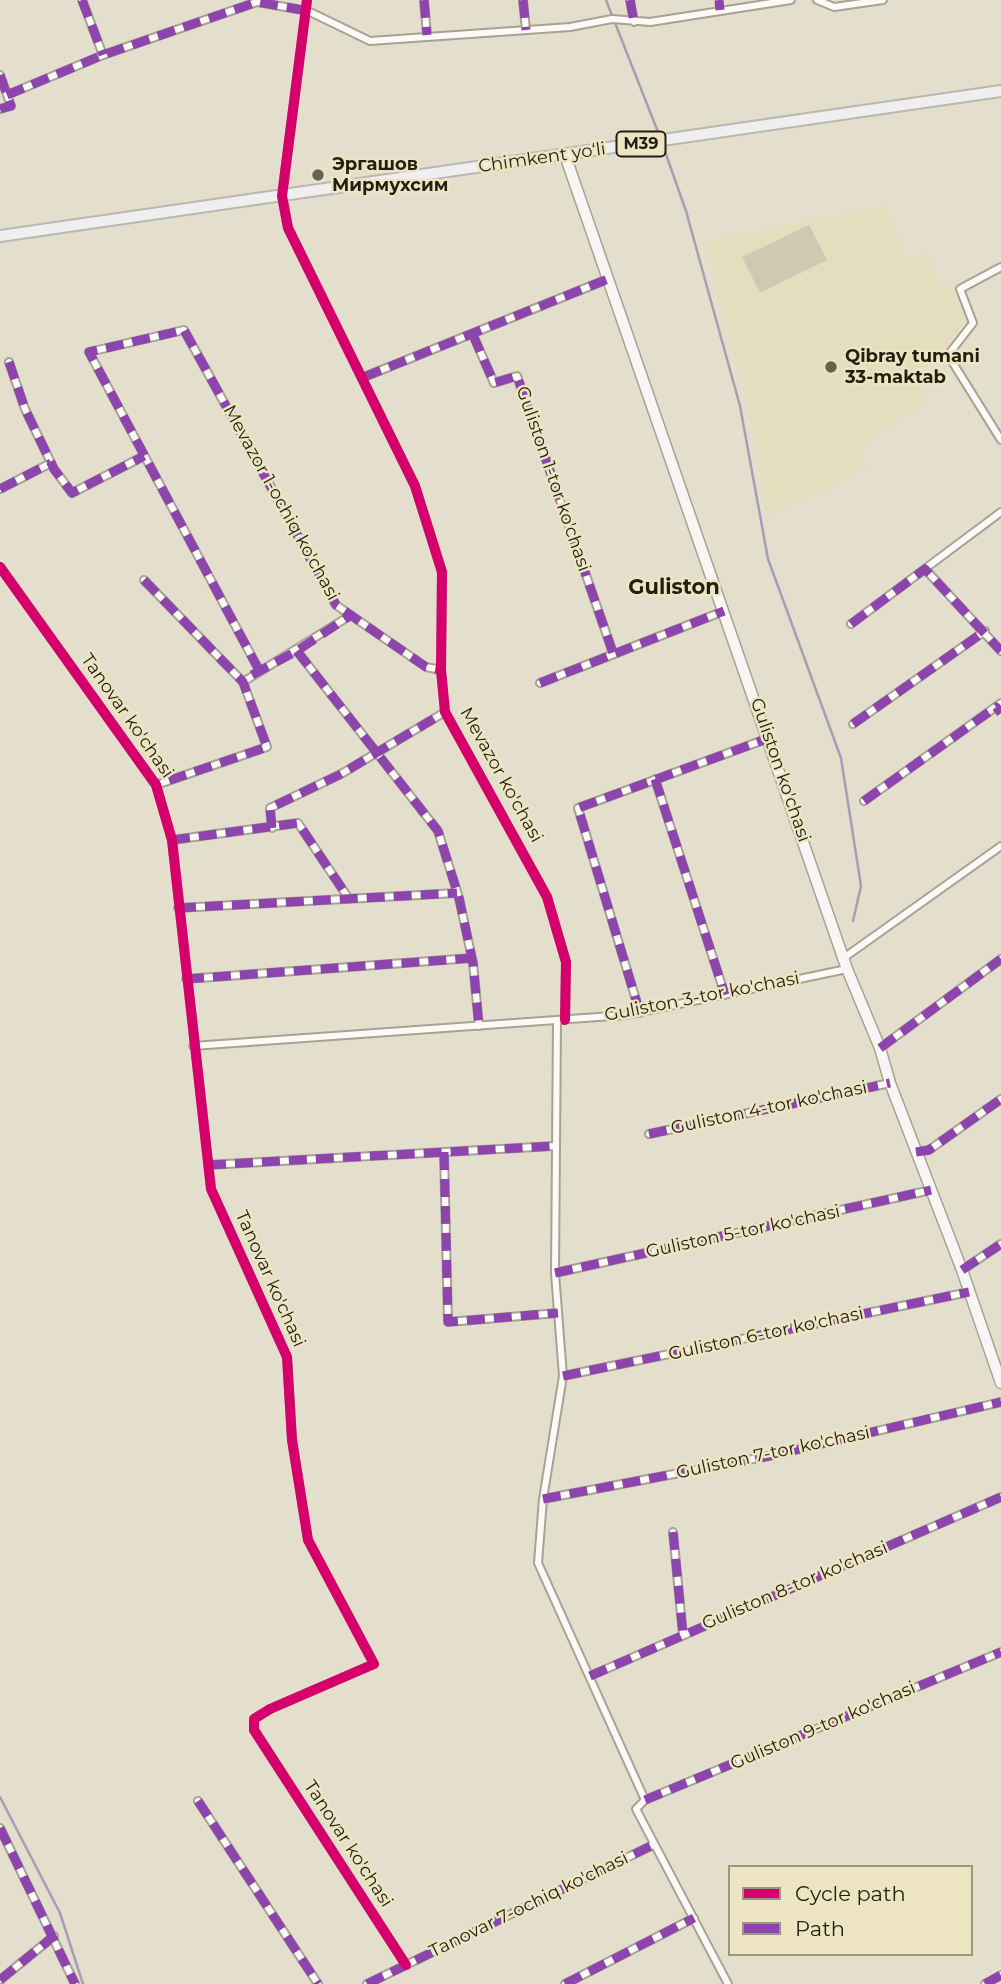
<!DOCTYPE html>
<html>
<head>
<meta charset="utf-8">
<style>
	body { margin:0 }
	#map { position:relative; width:1001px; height:1984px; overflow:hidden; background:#e3dfcc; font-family:Montserrat,sans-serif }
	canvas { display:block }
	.legend { position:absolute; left:728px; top:1865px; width:245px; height:91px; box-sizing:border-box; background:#ede5c2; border:2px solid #9c967c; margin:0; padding:9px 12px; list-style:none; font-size:21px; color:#221f12 }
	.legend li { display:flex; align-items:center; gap:14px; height:35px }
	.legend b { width:35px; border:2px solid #9c967c }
</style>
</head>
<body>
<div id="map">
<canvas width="1001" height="1984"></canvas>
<ul class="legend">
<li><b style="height:9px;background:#d6006c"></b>Cycle path</li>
<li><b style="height:9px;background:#8e44ad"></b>Path</li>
</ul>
</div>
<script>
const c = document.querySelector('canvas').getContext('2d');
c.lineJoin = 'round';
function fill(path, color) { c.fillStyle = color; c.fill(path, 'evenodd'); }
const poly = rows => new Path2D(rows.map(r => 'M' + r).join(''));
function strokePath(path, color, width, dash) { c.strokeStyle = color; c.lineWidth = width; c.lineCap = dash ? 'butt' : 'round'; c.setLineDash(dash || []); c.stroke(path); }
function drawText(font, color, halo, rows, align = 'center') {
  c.font = font + ' Montserrat,sans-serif'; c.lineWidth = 5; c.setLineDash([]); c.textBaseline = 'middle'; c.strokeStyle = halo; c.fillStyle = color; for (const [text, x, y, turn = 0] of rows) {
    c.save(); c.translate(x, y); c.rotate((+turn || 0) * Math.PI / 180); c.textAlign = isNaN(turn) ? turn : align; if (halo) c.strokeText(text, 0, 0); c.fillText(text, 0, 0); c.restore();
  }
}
fill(poly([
	[885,204,906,259,927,252,940,285,950,284,966,321,937,359,910,374,928,401,858,448,868,466,830,488,767,516,748,406,706,240]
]), '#e4ddbe');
fill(poly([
	[809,225,827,260,760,293,742,257]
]), '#cecab2');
strokePath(poly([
	[606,0,660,137],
	[662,143,686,211,740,406,768,559,841,758,861,886,853,921],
	[0,1797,60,1913,83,1984]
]), '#a59eb5', 2.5);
const minor = poly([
	[82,0,103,55],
	[307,0,282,196,288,228,415,486,442,572,441,670,445,712,547,897,566,962,565,1020],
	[424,0,427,35],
	[523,0,526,30],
	[630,0,634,22],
	[817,0,834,7,883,0],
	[0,75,11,106,0,109],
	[7,95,103,55,257,2,308,11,370,41,570,27,612,19,650,22,791,0],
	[1001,267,960,289,973,323,948,355,1001,440],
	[473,335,494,383,517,376,613,653],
	[9,362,25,409,54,469,72,493,144,456],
	[364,377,608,279],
	[0,489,51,463],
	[0,567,156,785,172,840,211,1189,287,1357,292,1440,308,1540,374,1664,270,1709,254,1719,254,1730,406,1965],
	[925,569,1001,651],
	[144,580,243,682,267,747,156,785],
	[851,624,1001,512],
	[297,651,438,831,459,898,473,963,479,1026],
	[259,670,89,352,184,330,336,605,426,667,441,670],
	[243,682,351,615],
	[540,683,724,611],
	[853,724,985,631],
	[655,779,725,995],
	[864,801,1001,703],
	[272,828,270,808,341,774,445,712],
	[172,840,298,823,349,899],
	[178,908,457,893],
	[845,957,1001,846],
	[186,979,472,958],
	[640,1013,578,808,769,738],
	[557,1021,555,1273,563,1376,543,1499,538,1563,645,1800],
	[193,1046,626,1015,847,969],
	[880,1048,1001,959],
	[649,1134,890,1083],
	[444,1152,448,1322,558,1313],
	[916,1152,929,1150,1001,1099],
	[208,1165,554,1146],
	[962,1270,1001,1244],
	[555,1273,931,1190],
	[563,1376,969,1292],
	[543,1499,774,1455,1001,1402],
	[673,1532,683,1635],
	[590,1676,1001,1497],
	[198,1801,318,1984],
	[0,1828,75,1984],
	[0,1980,54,1936],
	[367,1984,653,1845],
	[565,1984,694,1918],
	[728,1984,636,1809,645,1800,1001,1652],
	[985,1984,1001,1975]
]);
const secondary = poly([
	[565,155,847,969,880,1048,890,1083,962,1270,1001,1383]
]);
const trunk = poly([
	[0,236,1001,91]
]);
strokePath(minor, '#a6a394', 10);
strokePath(secondary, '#a6a394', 13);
strokePath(trunk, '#b9b6b3', 14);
strokePath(minor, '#fbfaf7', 6);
strokePath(secondary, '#f7f6f5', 10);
strokePath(trunk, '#f0eff0', 10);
strokePath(poly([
	[82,0,103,55],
	[424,0,427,35],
	[523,0,526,30],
	[630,0,634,22],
	[719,0,720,10],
	[0,75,11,106,0,109],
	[7,95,103,55,257,2,308,11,307,7],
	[473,335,494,383,517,376,613,653],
	[9,362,25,409,54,469,72,493,144,456],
	[364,377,608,279],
	[0,489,51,463],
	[144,580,243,682,267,747,156,785],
	[851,624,925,569,1001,651],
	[297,651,438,831,459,898,473,963,479,1026],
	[259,670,89,352,184,330,336,605,426,667,441,670],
	[252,675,297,651,351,615],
	[540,683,724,611],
	[853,724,985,631],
	[655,779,725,995],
	[864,801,996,707,1001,713],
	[272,828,270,808,341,774,445,712],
	[172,840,298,823,349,899],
	[178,908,457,893],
	[186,979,472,958],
	[640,1013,578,808,769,738],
	[880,1048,1001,959],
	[649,1134,890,1083],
	[444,1152,448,1322,558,1313],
	[916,1152,929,1150,1001,1099],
	[208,1165,554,1146],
	[962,1270,1001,1244],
	[555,1273,931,1190],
	[563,1376,969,1292],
	[543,1499,774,1455,1001,1402],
	[673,1532,683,1635],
	[590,1676,1001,1497],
	[645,1800,1001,1652],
	[198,1801,318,1984],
	[0,1828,75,1984],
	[0,1980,54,1936],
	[367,1984,653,1845],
	[565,1984,694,1918],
	[985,1984,1001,1975]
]), '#8e44ad', 9, [18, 9]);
strokePath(poly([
	[307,0,282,196,288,228,415,486,442,572,441,670,445,712,547,897,566,962,565,1020],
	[0,567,156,785,172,840,211,1189,287,1357,292,1440,308,1540,374,1664,270,1709,254,1719,254,1730,406,1965]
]), '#d6006c', 10);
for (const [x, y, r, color] of [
	[318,175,7,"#666253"],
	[831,367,7,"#666253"]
]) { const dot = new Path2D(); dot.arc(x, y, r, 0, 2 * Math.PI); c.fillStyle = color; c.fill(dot); strokePath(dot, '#ede5c2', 2.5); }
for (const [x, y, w] of [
	[641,144,49]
]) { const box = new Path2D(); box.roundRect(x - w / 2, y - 12.5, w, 25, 5); c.fillStyle = '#ede5c2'; c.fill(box); strokePath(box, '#221f12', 2); }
drawText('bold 16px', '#221f12', null, [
	["M39",641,144]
]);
drawText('18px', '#221f12', '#ede5c2', [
	["Chimkent yo‘li",542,158,-8],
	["Guliston 1-tor ko'chasi",553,479,71],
	["Mevazor 1-ochiq ko'chasi",281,503,61],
	["Tanovar ko'chasi",127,716,55],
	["Guliston ko'chasi",780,770,71],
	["Mevazor ko'chasi",501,775,61],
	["Guliston 3-tor ko'chasi",702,997,-11],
	["Guliston 4-tor ko'chasi",769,1108,-12],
	["Guliston 5-tor ko'chasi",743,1232,-12],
	["Tanovar ko'chasi",270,1279,66],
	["Guliston 6-tor ko'chasi",766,1334,-12],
	["Guliston 7-tor ko'chasi",773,1453,-12],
	["Guliston 8-tor ko'chasi",795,1586,-23],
	["Guliston 9-tor ko'chasi",823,1726,-23],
	["Tanovar ko'chasi",348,1844,57],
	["Tanovar 7-ochiq ko'chasi",529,1905,-26]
]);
drawText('bold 18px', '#221f12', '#ede5c2', [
	["Эргашов",332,165],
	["Мирмухсим",332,186],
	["Qibray tumani",845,357],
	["33-maktab",845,378]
], 'left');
drawText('bold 21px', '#221f12', '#ede5c2', [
	["Guliston",674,588]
]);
</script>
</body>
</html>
